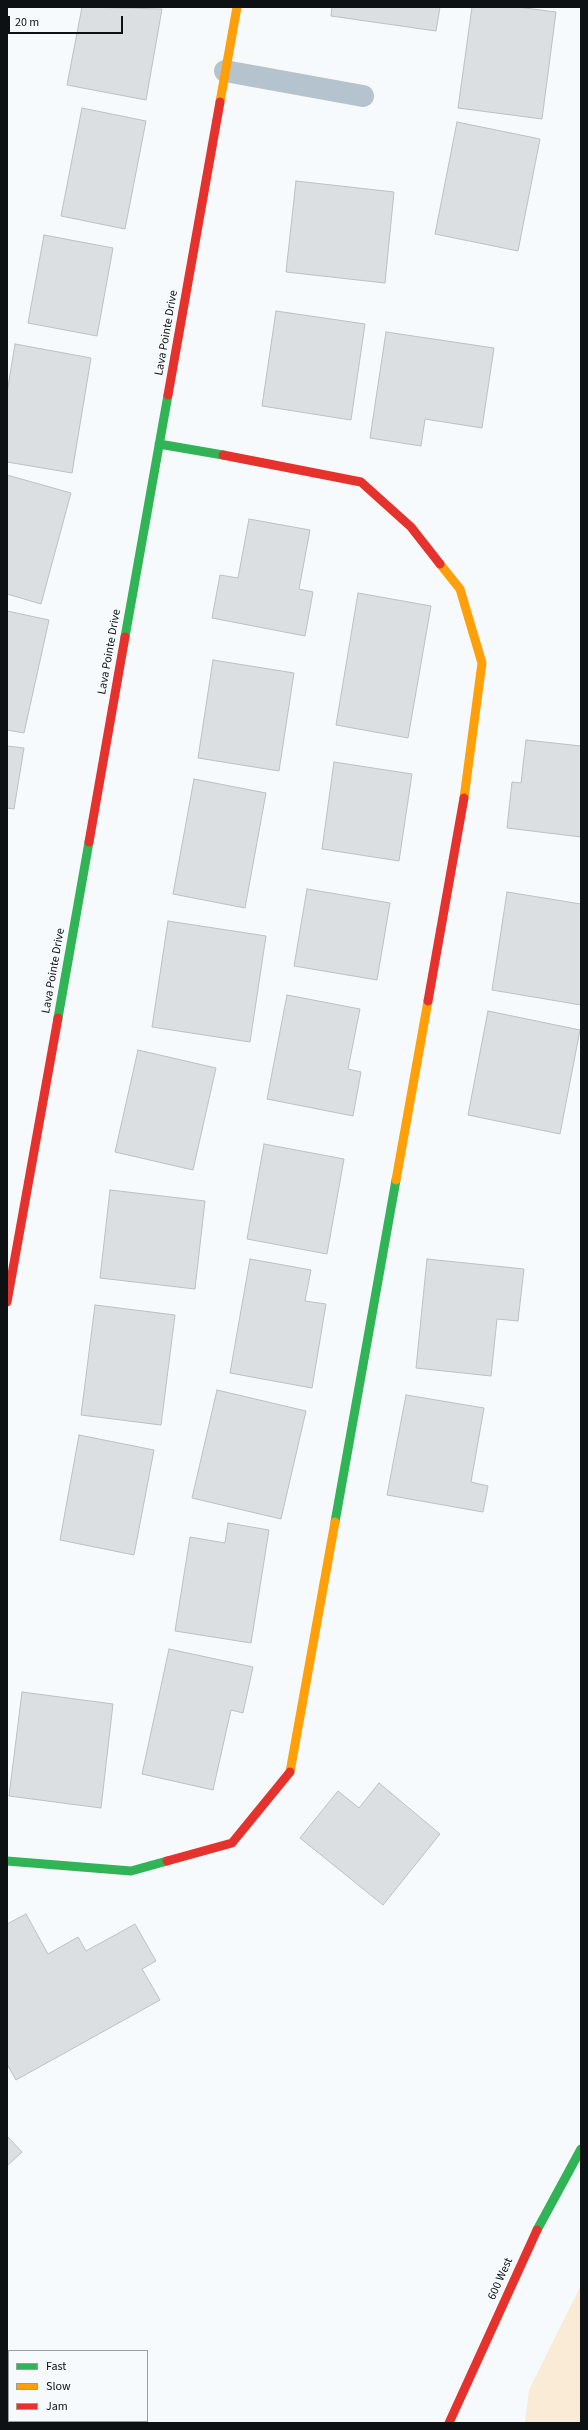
<!DOCTYPE html>
<html>
<head>
<meta charset="utf-8">
<style>
	body { margin:0 }
	#map { position:relative; width:588px; height:2430px; overflow:hidden; background:#f7fafc; font-family:"Source Sans 3",sans-serif }
	canvas { display:block }
	.frame { position:absolute; inset:0; border:8px solid #0d1113; pointer-events:none }
	.legend { position:absolute; left:8px; top:2350px; width:140px; height:72px; box-sizing:border-box; background:#f6fafd; border:1px solid #999d9f; margin:0; padding:5px 7px; list-style:none; font-size:12px; color:#0d1113 }
	.legend li { display:flex; align-items:center; gap:8px; height:20px }
	.legend b { width:20px; border:1px solid #999d9f }
	.scale { position:absolute; left:8px; top:16px; width:115px; height:18px; box-sizing:border-box; border:2px solid #0d1113; border-top:0; padding-left:5px; font-size:12px; line-height:14px; white-space:nowrap; color:#0d1113; -webkit-text-stroke:3px #f6fafd; paint-order:stroke }
</style>
</head>
<body>
<div id="map">
<canvas width="588" height="2430"></canvas>
<div class="frame"></div>
<ul class="legend">
<li><b style="height:5px;background:#30b455"></b>Fast</li>
<li><b style="height:5px;background:#ff9f0a"></b>Slow</li>
<li><b style="height:5px;background:#e5322d"></b>Jam</li>
</ul>
<div class="scale">20 m</div>
</div>
<script>
const c = document.querySelector('canvas').getContext('2d');
c.lineJoin = 'round';
function fill(path, color) { c.fillStyle = color; c.fill(path, 'evenodd'); }
const poly = rows => new Path2D(rows.map(r => 'M' + r).join(''));
function strokePath(path, color, width, dash) { c.strokeStyle = color; c.lineWidth = width; c.lineCap = dash ? 'butt' : 'round'; c.setLineDash(dash || []); c.stroke(path); }
function drawText(font, color, halo, rows, align = 'center') {
  c.font = font + ' "Source Sans 3",sans-serif'; c.lineWidth = 3; c.setLineDash([]); c.textBaseline = 'middle'; c.strokeStyle = halo; c.fillStyle = color; for (const [text, x, y, turn = 0] of rows) {
    c.save(); c.translate(x, y); c.rotate((+turn || 0) * Math.PI / 180); c.textAlign = isNaN(turn) ? turn : align; if (halo) c.strokeText(text, 0, 0); c.fillText(text, 0, 0); c.restore();
  }
}
fill(poly([
	[581,2285,581,2423,525,2423,529,2390]
]), '#f9ebd6');
const building = poly([
	[82,7,162,9,146,100,67,85,82,7],
	[332,7,440,7,436,31,331,16,332,7],
	[472,7,517,7,556,12,542,119,458,108,472,7],
	[82,108,146,121,125,229,61,216,82,108],
	[457,122,540,139,518,251,435,234,457,122],
	[296,181,394,192,385,283,286,272,296,181],
	[44,235,113,248,97,336,28,323,44,235],
	[276,311,365,324,351,420,262,406,276,311],
	[386,332,494,348,482,428,425,419,421,446,370,438,386,332],
	[15,344,91,358,72,473,7,462,7,393,15,344],
	[7,475,71,493,41,604,7,594,7,475],
	[249,519,310,530,299,589,313,592,305,636,212,618,220,575,238,578,249,519],
	[358,593,431,606,408,738,336,725,358,593],
	[7,611,49,620,24,733,7,730,7,611],
	[213,660,294,673,279,771,198,758,213,660],
	[526,740,581,746,581,837,507,828,512,782,521,783,526,740],
	[7,746,24,748,14,809,7,808,7,746],
	[334,762,412,774,399,861,322,849,334,762],
	[194,779,266,793,245,908,173,894,194,779],
	[307,889,390,903,377,980,294,966,307,889],
	[507,892,581,904,581,1005,492,990,507,892],
	[168,921,266,936,250,1042,152,1027,168,921],
	[287,995,360,1009,348,1069,361,1072,353,1116,267,1099,287,995],
	[488,1011,580,1030,560,1134,468,1115,488,1011],
	[138,1050,216,1068,193,1170,115,1152,138,1050],
	[264,1144,344,1159,327,1254,247,1239,264,1144],
	[110,1190,205,1201,195,1289,100,1278,110,1190],
	[250,1259,311,1270,305,1301,326,1304,312,1388,230,1373,250,1259],
	[427,1259,524,1269,518,1321,497,1319,491,1376,416,1368,427,1259],
	[95,1305,175,1315,161,1425,81,1415,95,1305],
	[217,1390,306,1411,281,1519,192,1498,217,1390],
	[406,1395,484,1408,471,1482,488,1486,483,1512,387,1495,406,1395],
	[79,1435,154,1450,134,1555,60,1540,79,1435],
	[228,1523,269,1530,251,1643,175,1631,190,1537,225,1543,228,1523],
	[169,1649,253,1667,243,1713,231,1710,213,1790,142,1774,169,1649],
	[22,1692,113,1704,101,1808,9,1796,22,1692],
	[379,1783,440,1834,383,1905,300,1838,338,1791,359,1808,379,1783],
	[26,1914,48,1954,78,1937,86,1951,135,1924,156,1961,142,1969,160,2000,16,2080,7,2064,7,1924,26,1914],
	[7,2136,22,2152,7,2166,7,2136]
]);
fill(building, '#dcdfe2');
strokePath(building, '#bdc0c2', 1);
strokePath(poly([
	[225,71,363,96]
]), '#b5c3ce', 22);
strokePath(poly([
	[159,444,223,455],
	[125,637,168,395],
	[58,1018,89,842],
	[335,1522,396,1180],
	[7,1861,131,1871,167,1861],
	[537,2230,581,2149]
]), '#30b455', 9);
strokePath(poly([
	[220,102,237,7],
	[440,564,460,589,482,663,464,798],
	[396,1180,428,1001],
	[290,1772,335,1522]
]), '#ff9f0a', 9);
strokePath(poly([
	[168,395,220,102],
	[223,455,361,482,411,527,440,564],
	[89,842,125,637],
	[428,1001,464,798],
	[7,1302,58,1018],
	[167,1861,232,1843,290,1772],
	[449,2423,537,2230]
]), '#e5322d', 9);
drawText('12px', '#0d1113', '#f6fafd', [
	["Lava Pointe Drive",167,333,-80],
	["Lava Pointe Drive",110,652,-80],
	["Lava Pointe Drive",54,971,-80],
	["600 West",501,2279,-66]
]);
</script>
</body>
</html>
